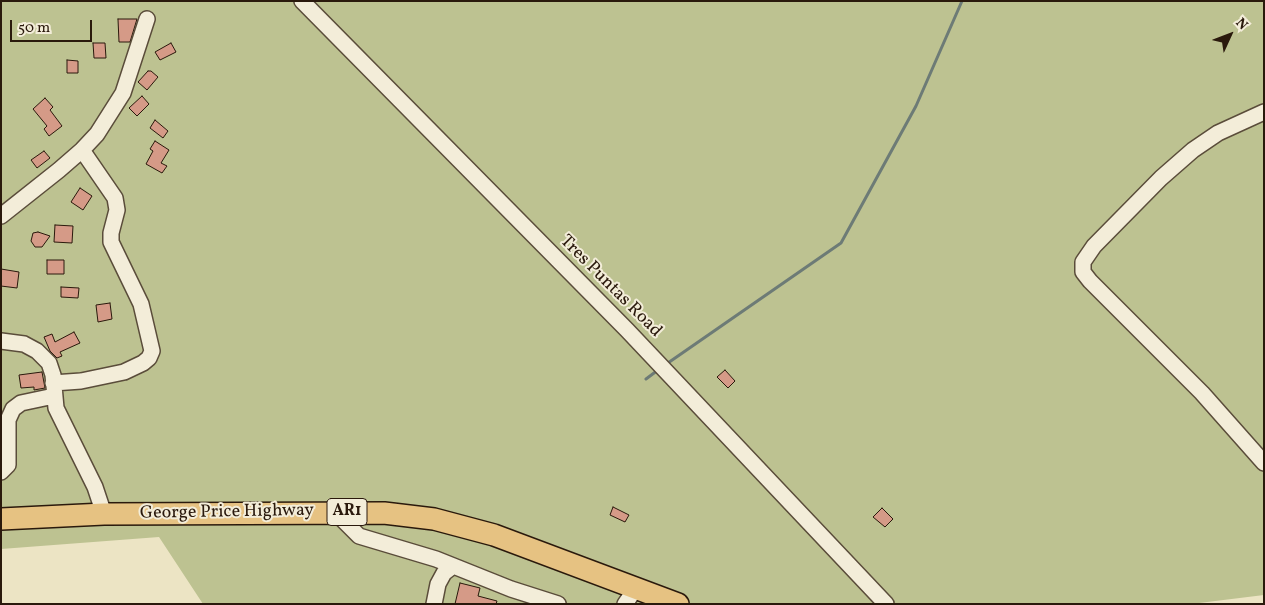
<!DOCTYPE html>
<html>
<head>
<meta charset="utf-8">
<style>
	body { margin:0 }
	#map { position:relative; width:1265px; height:605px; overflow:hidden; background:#ece4c4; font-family:Vollkorn,serif }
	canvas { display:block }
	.frame { position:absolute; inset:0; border:2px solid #2a190c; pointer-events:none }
	.north { position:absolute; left:1205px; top:10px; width:50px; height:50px; -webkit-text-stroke:4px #f3edd9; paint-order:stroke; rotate:47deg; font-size:14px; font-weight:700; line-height:20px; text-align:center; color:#2a190c }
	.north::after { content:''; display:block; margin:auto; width:18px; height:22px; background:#2a190c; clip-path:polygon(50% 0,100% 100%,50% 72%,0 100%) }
	.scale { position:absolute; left:10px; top:20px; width:82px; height:22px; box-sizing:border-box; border:2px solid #2a190c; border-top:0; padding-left:6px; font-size:15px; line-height:18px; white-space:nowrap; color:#2a190c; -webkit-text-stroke:4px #f3edd9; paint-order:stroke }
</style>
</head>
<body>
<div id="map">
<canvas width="1265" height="605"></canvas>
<div class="frame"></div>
<div class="north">N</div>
<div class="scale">50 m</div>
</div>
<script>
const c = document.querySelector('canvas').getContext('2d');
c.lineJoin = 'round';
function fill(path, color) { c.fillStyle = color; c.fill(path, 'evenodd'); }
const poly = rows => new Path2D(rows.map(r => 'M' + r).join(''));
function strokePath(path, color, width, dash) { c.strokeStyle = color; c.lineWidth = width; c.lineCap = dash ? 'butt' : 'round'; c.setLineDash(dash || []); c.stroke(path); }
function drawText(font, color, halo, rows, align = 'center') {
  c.font = font + ' Vollkorn,serif'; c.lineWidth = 4; c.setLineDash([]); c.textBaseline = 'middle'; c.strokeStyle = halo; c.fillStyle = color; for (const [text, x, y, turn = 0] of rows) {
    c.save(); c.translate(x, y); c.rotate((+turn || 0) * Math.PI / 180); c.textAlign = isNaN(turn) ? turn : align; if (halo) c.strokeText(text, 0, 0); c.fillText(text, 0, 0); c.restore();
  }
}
fill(poly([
	[1,1,1264,1,1264,595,1191,604,203,604,159,537,1,549]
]), '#bdc291');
strokePath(poly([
	[665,365,841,243,916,106,962,1],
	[646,379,658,370]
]), '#6d7b76', 3);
const building = poly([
	[118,19,137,19,130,42,119,42,118,19],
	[93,43,105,43,106,58,94,58,93,43],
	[171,43,176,52,160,60,155,52,171,43],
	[67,60,78,61,78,73,67,73,67,60],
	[148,71,151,71,158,77,147,90,138,82,148,71],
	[142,96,149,104,137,116,129,108,142,96],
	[45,98,53,107,50,110,62,126,49,136,44,129,47,126,33,109,45,98],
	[155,120,168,131,163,138,150,128,155,120],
	[155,141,169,150,161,163,167,166,162,173,146,164,153,151,150,149,155,141],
	[44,151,50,158,37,168,31,160,44,151],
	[80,188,92,196,83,210,71,202,80,188],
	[55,225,73,226,72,243,54,242,55,225],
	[38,232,50,236,42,247,35,247,31,241,33,233,38,232],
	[47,260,64,260,64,274,47,274,47,260],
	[1,269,19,272,17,288,1,286,1,269],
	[61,287,79,288,78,298,61,297,61,287],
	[110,303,112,319,98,322,96,305,110,303],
	[74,332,80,343,60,352,62,356,57,358,50,351,44,337,52,334,55,342,74,332],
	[725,370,735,381,728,388,717,377,725,370],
	[42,372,45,388,34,390,34,387,21,388,19,375,42,372],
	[613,507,629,515,625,522,610,515,613,507],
	[882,508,893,519,885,527,873,517,882,508],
	[460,583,480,588,478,596,497,601,496,604,455,604,460,583]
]);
fill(building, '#d59a87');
strokePath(building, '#2a190c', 1);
const minor = poly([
	[302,1,627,330,886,604],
	[1264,112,1218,133,1193,150,1161,178,1094,246,1083,262,1083,272,1090,281,1202,393,1264,463],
	[1,216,59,170,82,150,97,134,123,93,147,19],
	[1,341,24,344,37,351,49,363,53,375,56,408,95,487,104,514],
	[53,383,81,381,124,372,143,363,149,358,152,351,141,304,111,242,111,233,117,210,115,198,82,150],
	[1,472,8,465,8,420,13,409,21,403,54,396],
	[335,512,359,536,436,559,511,589,558,604],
	[434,604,438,584,444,573,453,566],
	[625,604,636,588]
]);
const highway = poly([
	[1,519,104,514,384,513,434,519,494,535,678,604]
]);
strokePath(minor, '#5a4c3a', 18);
strokePath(highway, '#2a190c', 24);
strokePath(minor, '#f3edd9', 15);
strokePath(highway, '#e6c282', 21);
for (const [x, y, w] of [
	[347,512,40]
]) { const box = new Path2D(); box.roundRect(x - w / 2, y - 13.5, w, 27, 4); c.fillStyle = '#f3edd9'; c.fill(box); strokePath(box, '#2a190c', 1); }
drawText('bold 16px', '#2a190c', null, [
	["AR1",347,512]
]);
drawText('18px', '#2a190c', '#f3edd9', [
	["Tres Puntas Road",610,287,45],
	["George Price Highway",227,513,-1]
]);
</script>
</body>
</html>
